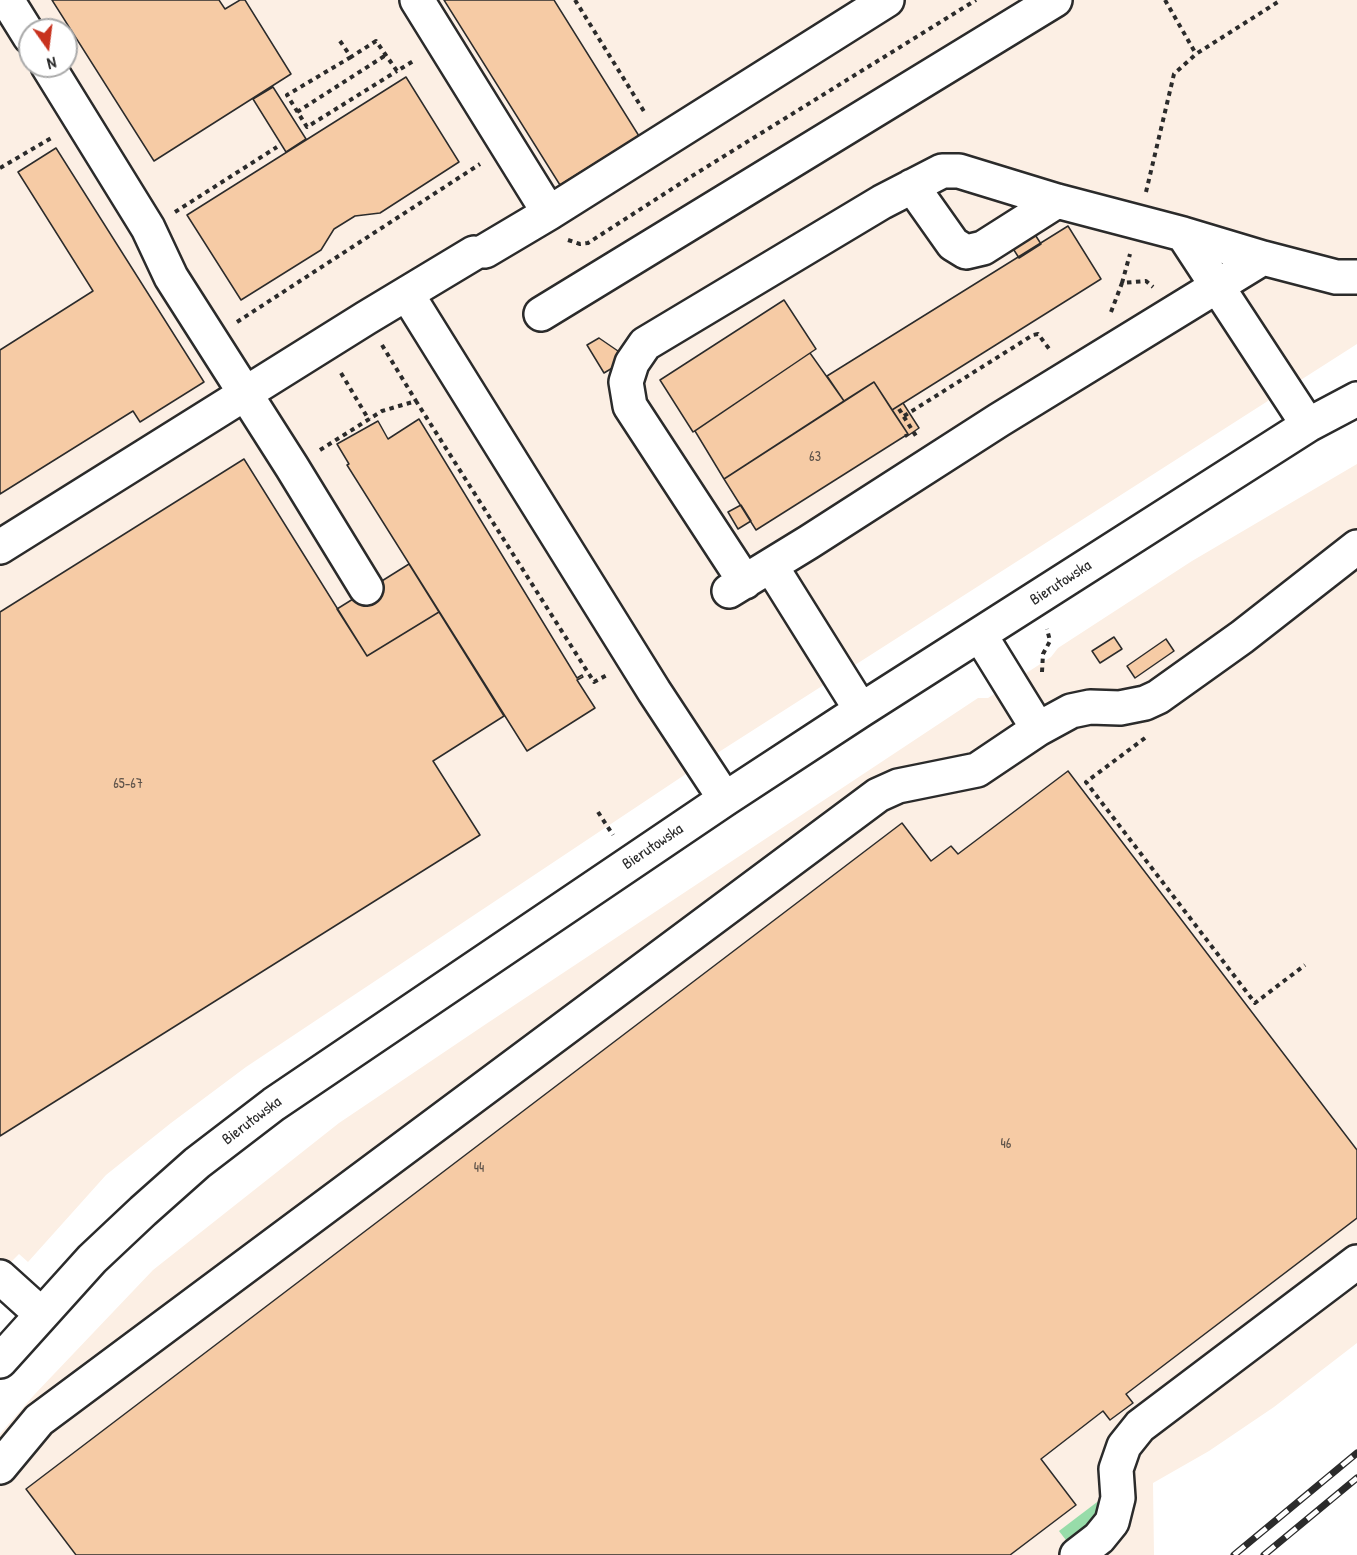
<!DOCTYPE html>
<html>
<head>
<meta charset="utf-8">
<style>
	body { margin:0 }
	#map { position:relative; width:1357px; height:1555px; overflow:hidden; background:#fff; font-family:"Patrick Hand",sans-serif }
	canvas { display:block }
	.north { position:absolute; left:18px; top:18px; width:60px; height:60px; box-sizing:border-box; background:#fff; border:2px solid #aaa; border-radius:50%; rotate:166deg; font-size:16px; font-weight:700; line-height:24px; text-align:center; color:#2b2b2b }
	.north::after { content:''; display:block; margin:auto; width:21px; height:27px; background:#c8321e; clip-path:polygon(50% 0,100% 100%,50% 72%,0 100%) }
</style>
</head>
<body>
<div id="map">
<canvas width="1357" height="1555"></canvas>
<div class="north">N</div>
</div>
<script>
const c = document.querySelector('canvas').getContext('2d');
c.lineJoin = 'round';
function fill(path, color) { c.fillStyle = color; c.fill(path, 'evenodd'); }
const poly = rows => new Path2D(rows.map(r => 'M' + r).join(''));
function strokePath(path, color, width, dash) { c.strokeStyle = color; c.lineWidth = width; c.lineCap = dash ? 'butt' : 'round'; c.setLineDash(dash || []); c.stroke(path); }
function drawText(font, color, halo, rows, align = 'center') {
  c.font = font + ' "Patrick Hand",sans-serif'; c.lineWidth = 4.5; c.setLineDash([]); c.textBaseline = 'middle'; c.strokeStyle = halo; c.fillStyle = color; for (const [text, x, y, turn = 0] of rows) {
    c.save(); c.translate(x, y); c.rotate((+turn || 0) * Math.PI / 180); c.textAlign = isNaN(turn) ? turn : align; if (halo) c.strokeText(text, 0, 0); c.fillText(text, 0, 0); c.restore();
  }
}
fill(poly([
	[0,0,1357,0,1357,344,722,750,246,1067,171,1123,106,1175,28,1262,19,1254,0,1273],
	[30,30,66,30,66,66,30,66],
	[1357,464,1357,1343,1274,1407,1209,1451,1153,1483,1154,1555,0,1555,0,1434,34,1395,153,1270,339,1123,486,1024,978,698,988,698,1051,657,1058,648,1192,561]
]), '#fcefe4');
fill(poly([
	[1105,1496,1102,1515,1072,1548,1059,1531]
]), '#97dca9');
const building = poly([
	[52,0,219,0,225,9,240,0,245,0,291,74,154,161,52,0],
	[444,0,554,0,639,136,560,185,444,0],
	[406,77,459,162,380,213,355,216,334,229,321,250,241,300,187,215,406,77],
	[273,87,306,139,286,152,253,99,273,87],
	[56,148,204,382,140,422,133,411,0,494,0,350,93,291,18,172,56,148],
	[1022,214,1041,244,1019,258,1000,228,1022,214],
	[1068,226,1101,279,892,410,874,382,844,401,827,376,1068,226],
	[784,300,816,349,693,432,660,380,784,300],
	[599,338,618,351,624,361,604,373,587,345,599,338],
	[810,353,844,401,724,479,695,431,810,353],
	[874,382,908,434,756,530,724,479,874,382],
	[903,403,919,428,906,437,905,435,908,434,892,410,903,403],
	[419,419,577,678,582,675,583,677,577,680,595,708,527,751,347,465,349,464,337,444,378,421,388,439,419,419],
	[244,459,367,656,439,612,504,716,433,761,480,835,0,1136,0,612,244,459],
	[741,505,751,521,738,529,728,512,741,505],
	[409,564,439,612,367,656,337,609,409,564],
	[1114,637,1122,649,1100,663,1092,651,1114,637],
	[1166,639,1174,651,1135,678,1127,666,1166,639],
	[1068,771,1357,1150,1357,1218,1126,1394,1133,1403,1110,1420,1103,1411,1041,1459,1076,1505,1010,1555,76,1555,26,1489,902,823,931,861,951,846,958,854,1068,771]
]);
fill(building, '#f6cba5');
strokePath(building, '#2b2b2b', 1.5);
const minor = poly([
	[7,0,30,37],
	[417,0,549,213,485,251],
	[48,66,148,228,171,277,292,467,366,588],
	[912,186,953,244,966,252,983,248,1057,201],
	[549,213,887,0],
	[1183,234,1263,258],
	[407,294,654,691,725,799],
	[541,314,1055,0],
	[0,547,366,318,474,253],
	[771,566,861,710],
	[745,582,630,406,626,382,632,363,645,344,882,202,942,171,959,171,1057,201,1183,234,1308,425],
	[729,591,809,542,999,420,1263,258,1336,277,1357,277],
	[980,635,1038,729],
	[0,1277,41,1314],
	[0,1361,92,1259,143,1211,197,1163,274,1104,725,799,861,710,1308,425,1357,399],
	[0,1467,39,1420,878,795,898,786,977,770,1038,729,1071,711,1090,707,1120,708,1145,703,1158,697,1242,637,1357,547],
	[1077,1555,1099,1538,1112,1522,1118,1498,1116,1469,1124,1446,1140,1426,1357,1262]
]);
strokePath(minor, '#2b2b2b', 38);
strokePath(poly([
	[575,0,645,113],
	[1165,0,1196,54],
	[340,41,351,57,376,41,397,71,415,60],
	[351,57,287,95,307,127,397,71],
	[297,112,386,55],
	[0,168,53,137],
	[1146,192,1174,74,1196,54,1281,0],
	[175,212,277,147],
	[568,240,580,244,588,243,692,176,976,0],
	[1122,283,1130,254],
	[1111,312,1122,283,1146,281,1153,287],
	[237,322,480,164],
	[382,345,416,401],
	[341,373,369,420],
	[899,409,916,436],
	[904,416,1033,335,1038,334,1050,350],
	[320,450,382,411,416,401,594,682,607,675],
	[1042,672,1043,654,1050,641,1047,629],
	[1145,738,1086,782,1255,1003,1305,965],
	[598,812,613,835]
]), '#2b2b2b', 4, [4.5, 4.5]);
strokePath(minor, '#fff', 33);
const rail = poly([
	[1234,1555,1357,1453],
	[1264,1555,1357,1478]
]);
strokePath(rail, '#2b2b2b', 7);
strokePath(rail, '#fff', 4.5, [14]);
drawText('14px', '#5e534a', null, [
	["63",815,457],
	["65-67",128,784],
	["46",1006,1144],
	["44",479,1168]
]);
drawText('16px', '#2b2b2b', '#fff', [
	["Bierutowska",1061,583,-33],
	["Bierutowska",653,847,-34],
	["Bierutowska",252,1121,-37]
]);
</script>
</body>
</html>
